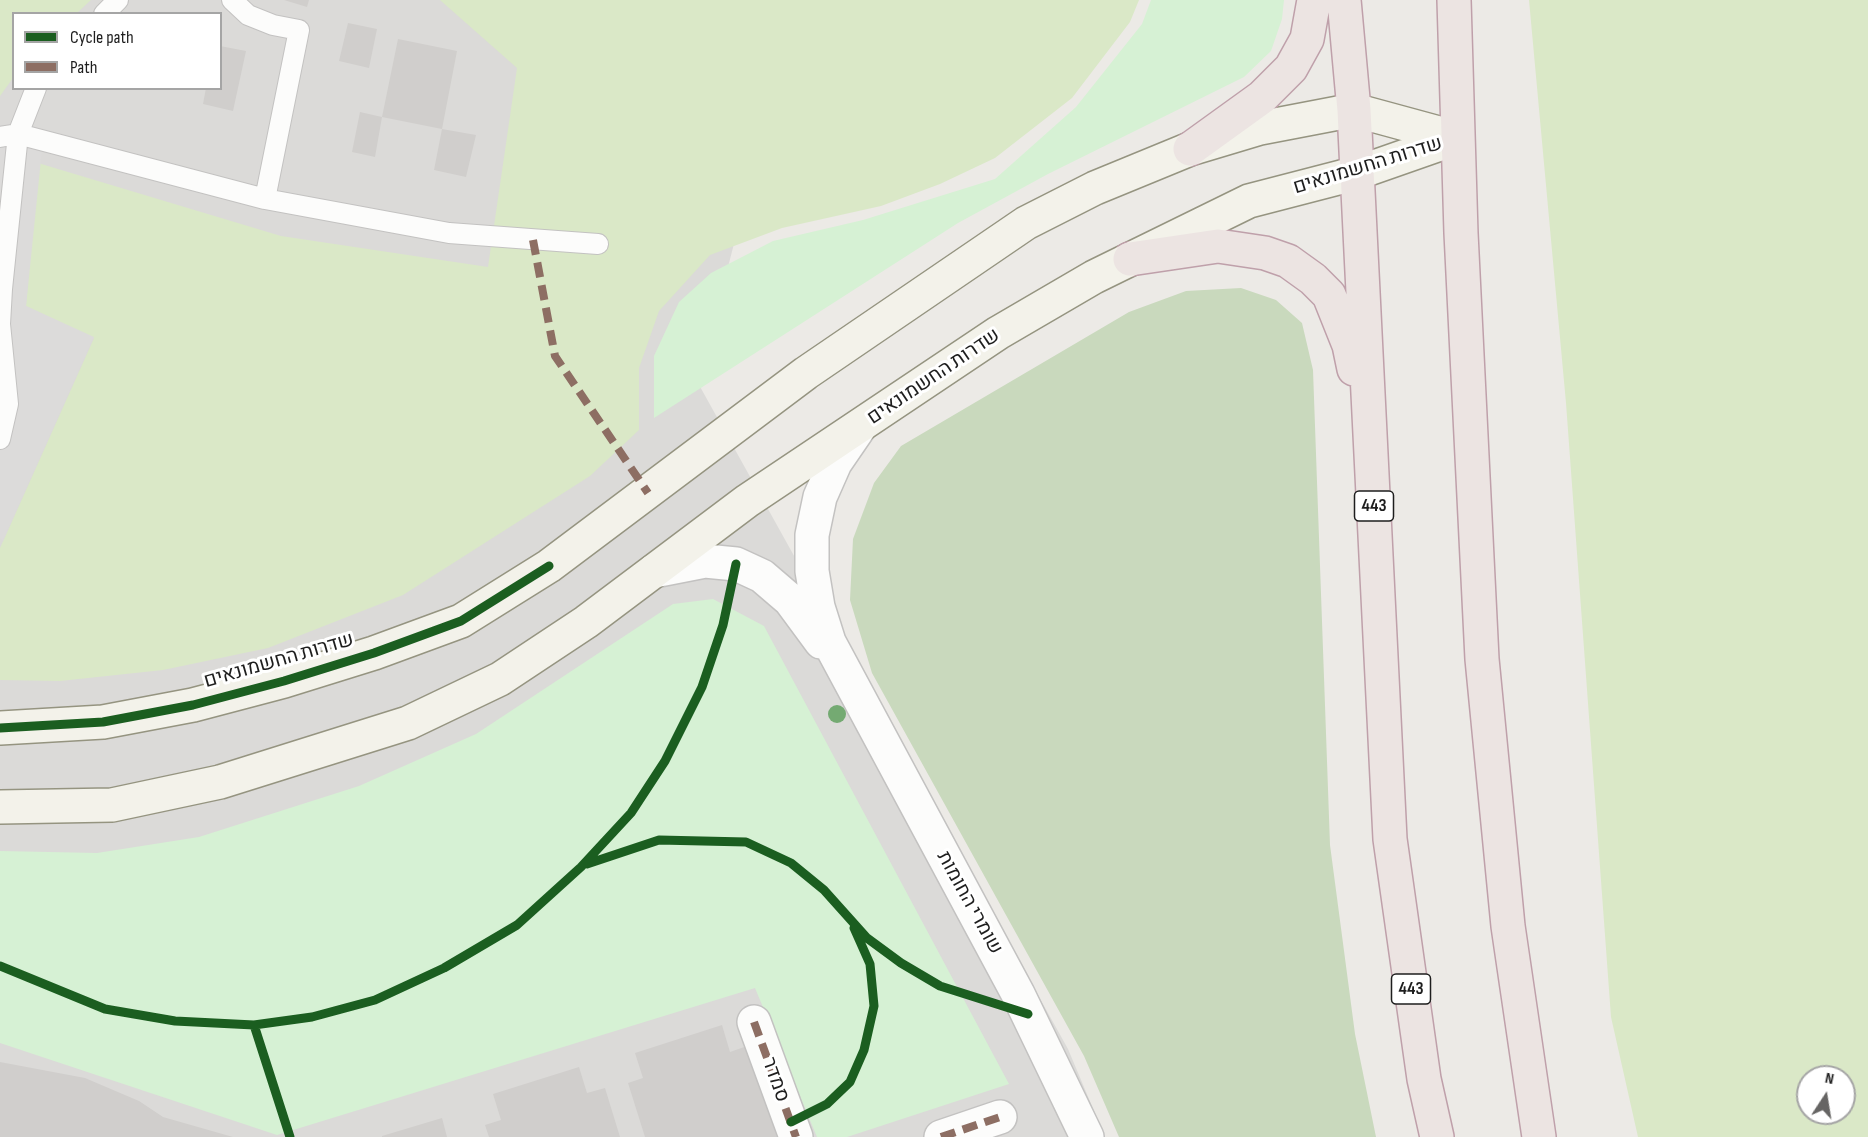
<!DOCTYPE html>
<html>
<head>
<meta charset="utf-8">
<style>
	body { margin:0 }
	#map { position:relative; width:1868px; height:1137px; overflow:hidden; background:#eceae6; font-family:"Sofia Sans Condensed",sans-serif }
	canvas { display:block }
	.legend { position:absolute; left:12px; top:12px; width:210px; height:78px; box-sizing:border-box; background:#fff; border:2px solid #a5a5a5; margin:0; padding:8px 10px; list-style:none; font-size:18px; color:#1e1e1e }
	.legend li { display:flex; align-items:center; gap:12px; height:30px }
	.legend b { width:30px; border:2px solid #a5a5a5 }
	.north { position:absolute; left:1796px; top:1065px; width:60px; height:60px; box-sizing:border-box; background:#fff; border:2px solid #a5a5a5; border-radius:50%; rotate:12deg; font-size:16px; font-weight:700; line-height:24px; text-align:center; color:#1e1e1e }
	.north::after { content:''; display:block; margin:auto; width:21px; height:27px; background:#666564; clip-path:polygon(50% 0,100% 100%,50% 72%,0 100%) }
</style>
</head>
<body>
<div id="map">
<canvas width="1868" height="1137"></canvas>
<ul class="legend">
<li><b style="height:8px;background:#1b5e20"></b>Cycle path</li>
<li><b style="height:8px;background:#8d6e63"></b>Path</li>
</ul>
<div class="north">N</div>
</div>
<script>
const c = document.querySelector('canvas').getContext('2d');
c.lineJoin = 'round';
function fill(path, color) { c.fillStyle = color; c.fill(path, 'evenodd'); }
const poly = rows => new Path2D(rows.map(r => 'M' + r).join(''));
function strokePath(path, color, width, dash) { c.strokeStyle = color; c.lineWidth = width; c.lineCap = dash ? 'butt' : 'round'; c.setLineDash(dash || []); c.stroke(path); }
function drawText(font, color, halo, rows, align = 'center') {
  c.font = font + ' "Sofia Sans Condensed",Heebo,sans-serif'; c.lineWidth = 6; c.setLineDash([]); c.textBaseline = 'middle'; c.strokeStyle = halo; c.fillStyle = color; for (const [text, x, y, turn = 0] of rows) {
    c.save(); c.translate(x, y); c.rotate((+turn || 0) * Math.PI / 180); c.textAlign = isNaN(turn) ? turn : align; if (halo) c.strokeText(text, 0, 0); c.fillText(text, 0, 0); c.restore();
  }
}
fill(poly([
	[0,0,797,0,698,383,1068,1049,1105,1137,0,1137],
	[14,14,220,14,220,88,14,88]
]), '#dbdad8');
fill(poly([
	[0,0,91,0,77,13,14,14,13,78,0,96],
	[440,0,1139,0,1130,22,1072,98,995,158,940,184,881,206,782,228,710,255,659,311,639,368,639,430,590,476,403,595,268,648,163,670,60,681,0,680,0,548,94,338,26,306,38,163,281,236,488,267,517,68],
	[1529,0,1868,0,1868,1137,1638,1137,1611,1017,1566,403],
	[1808,1077,1844,1077,1844,1113,1808,1113]
]), '#dae8c7');
fill(poly([
	[1241,288,1276,300,1302,323,1313,370,1330,845,1355,1034,1376,1137,1119,1137,1084,1056,872,673,850,600,853,539,874,483,901,446,1129,312,1186,291]
]), '#c9d9bd');
fill(poly([
	[1151,0,1284,0,1282,19,1271,51,1244,77,1048,174,958,223,654,418,654,356,679,302,711,273,773,241,863,220,995,179,1076,107,1142,24],
	[713,599,764,626,1009,1084,847,1137,817,1137,755,988,277,1135,0,1043,0,851,97,853,199,837,359,786,476,734,673,604]
]), '#d6f1d4');
fill(poly([
	[22,122,43,140,26,306,94,337,3,541,0,538,0,127]
]), '#dcdbda');
fill(poly([
	[284,0,309,0,307,7],
	[348,23,377,29,369,68,339,61],
	[398,39,457,51,442,129,382,117],
	[220,46,246,51,233,111,203,104,206,88,220,88],
	[360,112,382,117,375,157,352,152],
	[442,129,476,135,466,177,434,170],
	[722,1025,730,1052,747,1046,777,1137,645,1137,628,1083,643,1078,635,1053],
	[0,1062,85,1078,139,1101,163,1117,233,1137,0,1137],
	[579,1067,587,1093,605,1088,620,1137,489,1137,485,1125,501,1120,493,1094],
	[442,1118,447,1137,382,1137,382,1136]
]), '#d0cecc');
const service = poly([
	[232,0,248,15,273,25,299,30,265,199],
	[104,14,118,0],
	[0,137,18,134,265,199,449,233,598,244],
	[0,439,8,404,0,324,2,289,18,134,36,88]
]);
const minor = poly([
	[859,428,835,463,820,497,812,535,812,571,818,607,829,642,1018,994,1087,1137],
	[654,571,705,561,736,564,762,576,790,600,821,642],
	[754,1022,796,1137],
	[941,1137,1000,1117]
]);
const secondary = poly([
	[0,728,103,722,193,705,284,681,374,653,461,621,549,566,806,373,1026,223,1095,188,1190,149,1260,128,1354,110,1457,138],
	[0,807,112,805,220,782,408,723,500,679,586,622,747,501,998,333,1094,277,1249,201,1357,173,1457,138]
]);
const trunk = poly([
	[1344,0,1354,110,1390,839,1424,1079,1437,1137],
	[1454,0,1461,233,1482,659,1508,926,1539,1137],
	[1190,149,1262,97,1291,68,1307,39,1314,0],
	[1130,259,1218,246,1265,253,1288,261,1313,279,1329,295,1349,345,1354,369]
]);
strokePath(service, '#c3c2c1', 22);
strokePath(minor, '#c3c2c1', 36);
strokePath(secondary, '#959480', 36);
strokePath(trunk, '#bfa0aa', 36);
strokePath(service, '#fcfcfb', 20);
strokePath(minor, '#fcfcfb', 33);
strokePath(secondary, '#f3f2ea', 33);
strokePath(trunk, '#ece4e2', 33);
strokePath(poly([
	[533,240,555,356,648,493],
	[754,1022,796,1137],
	[941,1137,1000,1117]
]), '#8d6e63', 8, [15, 8]);
strokePath(poly([
	[0,728,103,722,193,705,284,681,374,653,461,621,549,566],
	[587,864,659,840,746,842,791,863,824,890,867,938,901,963,940,986,1028,1014],
	[0,966,105,1009,175,1021,254,1025,312,1017,375,1000,444,968,517,925,581,867,631,813,665,761,702,687,723,625,736,564],
	[254,1025,290,1137],
	[791,1122,827,1104,850,1082,864,1050,874,1006,870,964,854,928]
]), '#1b5e20', 9);
c.fillStyle = '#74aa72';
for (const [x, y] of [
	[837,714]
]) { c.beginPath(); c.arc(x, y, 9, 0, 2 * Math.PI); c.fill(); }
for (const [x, y, w] of [
	[1374,506,39],
	[1411,989,39]
]) { const box = new Path2D(); box.roundRect(x - w / 2, y - 15, w, 30, 4.5); c.fillStyle = '#fff'; c.fill(box); strokePath(box, '#1e1e1e', 1.5); }
drawText('bold 18px', '#1e1e1e', null, [
	["443",1374,506],
	["443",1411,989]
]);
drawText('20px', '#1e1e1e', '#fff', [
	["שדרות החשמונאים",1368,166,-17],
	["שדרות החשמונאים",934,377,-34],
	["שדרות החשמונאים",279,661,-16],
	["שומרי החומות",969,903,61],
	["סמדר",775,1080,70]
]);
</script>
</body>
</html>
